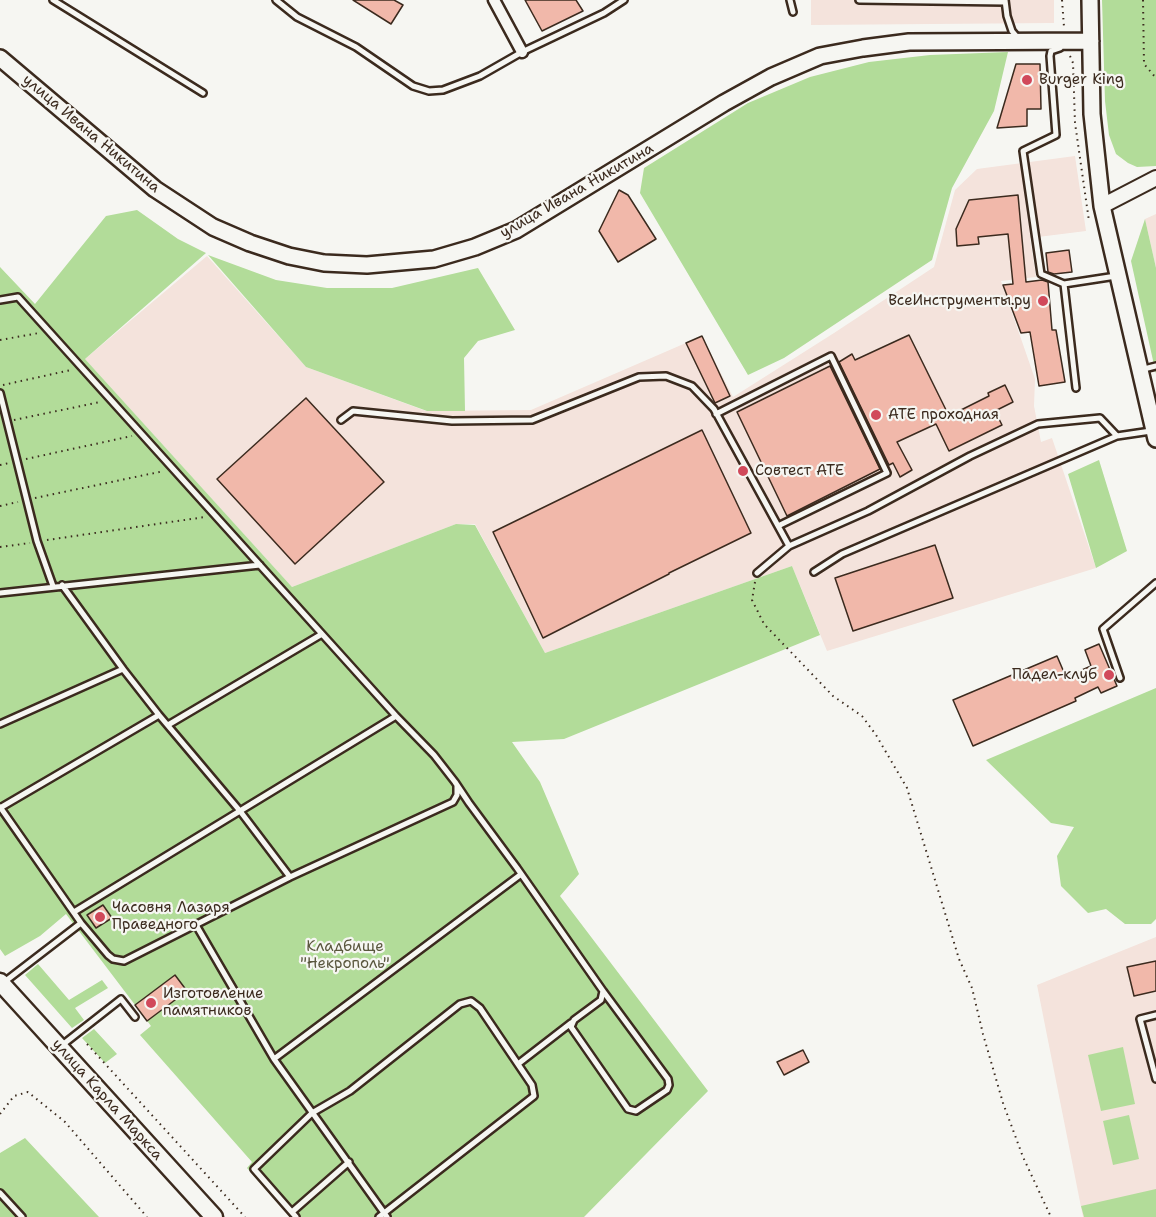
<!DOCTYPE html>
<html>
<head>
<meta charset="utf-8">
<style>
	body { margin:0 }
	canvas { display:block; background:#f6f6f2 }
</style>
</head>
<body>
<canvas width="1156" height="1217"></canvas>
<script>
const c = document.querySelector('canvas').getContext('2d');
c.lineJoin = 'round';
function fill(path, color) { c.fillStyle = color; c.fill(path, 'evenodd'); }
const poly = rows => new Path2D(rows.map(r => 'M' + r).join(''));
function strokePath(path, color, width, dash) { c.strokeStyle = color; c.lineWidth = width; c.lineCap = dash ? 'butt' : 'round'; c.setLineDash(dash || []); c.stroke(path); }
function drawText(font, color, halo, rows, align = 'center') {
  c.font = font + ' "Shantell Sans",sans-serif'; c.lineWidth = 4.5; c.setLineDash([]); c.textBaseline = 'middle'; c.strokeStyle = halo; c.fillStyle = color; for (const [text, x, y, turn = 0] of rows) {
    c.save(); c.translate(x, y); c.rotate((+turn || 0) * Math.PI / 180); c.textAlign = isNaN(turn) ? turn : align; if (halo) c.strokeText(text, 0, 0); c.fillText(text, 0, 0); c.restore();
  }
}
fill(poly([
	[811,0,1054,0,1054,23,811,25],
	[1075,156,1086,231,1030,238,1036,277,1001,281,1035,379,1034,406,1041,442,1052,438,1096,568,827,651,792,566,545,653,475,524,456,524,292,587,85,359,207,256,306,367,426,411,531,410,702,336,733,397,834,333,934,267,955,190,977,169],
	[1156,214,1156,268,1145,219],
	[1156,937,1156,1217,1083,1217,1037,985]
]), '#f4e3dc');
fill(poly([
	[1102,0,1156,0,1156,166,1137,167,1128,163,1116,154,1109,135,1105,101],
	[1008,52,994,111,952,188,932,260,784,358,748,375,640,193,644,168,748,103,810,77,869,62,930,55],
	[137,210,178,239,206,253,85,359,292,587,456,524,475,525,545,653,792,566,820,635,564,739,512,742,540,782,579,874,560,896,708,1091,584,1217,290,1217,247,1168,252,1162,140,1035,151,1026,66,914,40,936,5,956,0,949,0,267,35,304,106,216],
	[1145,219,1156,268,1156,374,1131,261],
	[208,255,276,280,327,288,392,288,478,268,515,330,478,341,464,358,465,411,427,411,306,367],
	[1099,460,1127,551,1096,568,1068,474],
	[1156,688,1156,919,1151,924,1125,924,1106,909,1088,913,1061,886,1057,856,1074,827,1051,823,986,760],
	[38,964,69,1000,102,980,108,988,75,1008,84,1020,72,1028,25,975],
	[94,1029,117,1054,105,1063,82,1038],
	[1123,1047,1135,1104,1101,1111,1088,1055],
	[1129,1115,1139,1159,1113,1165,1103,1121],
	[25,1138,99,1217,0,1217,0,1153],
	[1156,1189,1156,1217,1084,1217,1081,1206]
]), '#b2dc99');
const building = poly([
	[353,0,394,0,403,5,391,24,353,0],
	[525,0,576,0,583,11,542,31,525,0],
	[1016,64,1040,64,1041,109,1027,109,1027,126,997,128,1016,64],
	[619,190,628,195,656,239,618,262,599,231,619,190],
	[1018,195,1026,282,1042,280,1048,282,1052,330,1056,330,1065,382,1039,386,1030,332,1021,333,1003,285,1013,284,1008,234,978,237,979,244,957,246,956,229,969,200,1018,195],
	[1069,250,1072,272,1054,274,1048,272,1046,253,1069,250],
	[909,335,949,416,989,396,988,393,1005,385,1013,402,995,411,1002,425,949,451,936,424,897,442,912,470,900,477,893,463,889,465,839,362,852,354,855,360,909,335],
	[702,336,730,396,715,403,686,343,702,336],
	[830,366,880,469,787,516,737,412,830,366],
	[306,398,384,482,295,564,217,479,306,398],
	[702,430,751,533,669,573,669,574,543,638,493,532,702,430],
	[935,545,953,598,853,631,835,578,935,545],
	[1099,644,1117,686,1101,693,1098,687,1075,698,1076,701,973,746,953,700,1057,656,1066,677,1091,666,1085,650,1099,644],
	[103,905,112,918,96,928,87,915,103,905],
	[1156,961,1156,991,1134,996,1127,967,1156,961],
	[175,975,187,991,147,1021,135,1005,175,975],
	[803,1050,809,1062,784,1075,777,1062,803,1050]
]);
fill(building, '#f1b8aa');
strokePath(building, '#3b2a1e', 1.5);
const service = poly([
	[53,0,203,93],
	[276,0,297,17,356,47,413,86,429,91,443,90,480,76,522,52,604,13,624,0],
	[790,0,793,12],
	[859,0,1005,2],
	[1005,0,1007,16,1012,31,1017,37],
	[1060,48,1051,51,1050,56,1056,135,1023,151,1041,274,1064,284],
	[0,300,18,297,396,716,434,755,455,782,469,803,517,868,603,991,668,1079,669,1085,667,1090,636,1111,628,1109,571,1027,574,1020,601,1000,603,991],
	[1140,370,1156,366],
	[1076,388,1064,284,1116,276],
	[0,393,37,541,53,586],
	[716,414,831,356,887,473,778,526],
	[341,420,353,411,452,421,532,420,639,377,666,376,692,386,714,409,789,546],
	[814,572,842,554,1117,436,1151,431],
	[757,573,789,546,868,511,970,456,1038,424,1100,418,1117,436],
	[62,585,123,669],
	[0,593,260,565],
	[1120,678,1103,629,1156,583],
	[0,724,123,669,159,715,240,811,290,877],
	[168,725,322,634],
	[0,807,81,923,108,955,113,959,124,961,290,877,453,802,457,795,457,786],
	[0,808,159,715],
	[74,912,396,716],
	[196,925,274,1059,387,1217],
	[3,983,81,923],
	[1156,1015,1140,1019,1156,1079],
	[61,1046,121,999,135,1017],
	[274,1059,520,875],
	[518,1064,571,1023],
	[0,1193,22,1217],
	[292,1212,349,1162],
	[296,1217,254,1169,312,1113,350,1091,460,1004,471,1001,480,1008,532,1085,534,1096,379,1217]
]);
const minor = poly([
	[494,0,522,52]
]);
const tertiary = poly([
	[1102,206,1156,178]
]);
const secondary = poly([
	[1090,0,1092,114,1102,206,1156,439],
	[0,58,155,189,213,227,250,243,289,256,324,263,367,265,434,259,475,247,516,230,724,103,771,77,820,56,863,48,909,42,1091,41]
]);
const primary = poly([
	[0,982,214,1217]
]);
strokePath(service, '#3b2a1e', 10);
strokePath(minor, '#3b2a1e', 15);
strokePath(tertiary, '#3b2a1e', 18);
strokePath(secondary, '#3b2a1e', 20);
strokePath(primary, '#3b2a1e', 21);
strokePath(poly([
	[1062,0,1064,27],
	[1143,0,1144,64,1156,78],
	[1070,56,1073,63,1075,123,1089,221],
	[0,340,39,333],
	[3,385,71,370],
	[14,420,100,402],
	[26,459,132,436],
	[0,465,9,463],
	[35,498,164,471],
	[0,506,18,502],
	[47,540,205,517],
	[0,547,30,543],
	[755,582,752,600,764,624,833,696,862,716,876,735,907,788,959,959,972,988,983,1034,1003,1103,1023,1157,1051,1217],
	[87,1044,245,1217],
	[0,1114,14,1096,28,1092,65,1122,147,1217]
]), '#3b2a1e', 2, [1.5, 4.5]);
strokePath(service, '#f6f6f2', 5);
strokePath(minor, '#f6f6f2', 10);
strokePath(tertiary, '#f6f6f2', 14);
strokePath(secondary, '#f6f6f2', 15);
strokePath(primary, '#f6f6f2', 16);
for (const [x, y, r, color] of [
	[1027,80,6,"#d1495b"],
	[1043,301,6,"#d1495b"],
	[876,415,6,"#d1495b"],
	[743,471,6,"#d1495b"],
	[1109,675,6,"#d1495b"],
	[100,917,6,"#d1495b"],
	[151,1003,6,"#d1495b"]
]) { const dot = new Path2D(); dot.arc(x, y, r, 0, 2 * Math.PI); c.fillStyle = color; c.fill(dot); strokePath(dot, '#f6f6f2', 2); }
drawText('15px', '#3b2a1e', '#f6f6f2', [
	["Burger King",1039,80],
	["ВсеИнструменты.ру",1031,301,"right"],
	["АТЕ проходная",888,415],
	["Совтест АТЕ",755,471],
	["Падел-клуб",1097,675,"right"],
	["Часовня Лазаря",112,908],
	["Праведного",112,925],
	["Изготовление",163,994],
	["памятников",163,1011]
], 'left');
drawText('15px', '#3b2a1e', '#f6f6f2', [
	["улица Ивана Никитина",91,134,40],
	["улица Ивана Никитина",577,191,-30],
	["улица Карла Маркса",107,1100,48]
]);
drawText('15px', '#59563d', '#f6f6f2', [
	["Кладбище",345,947],
	["\"Некрополь\"",345,964]
]);
</script>
</body>
</html>
